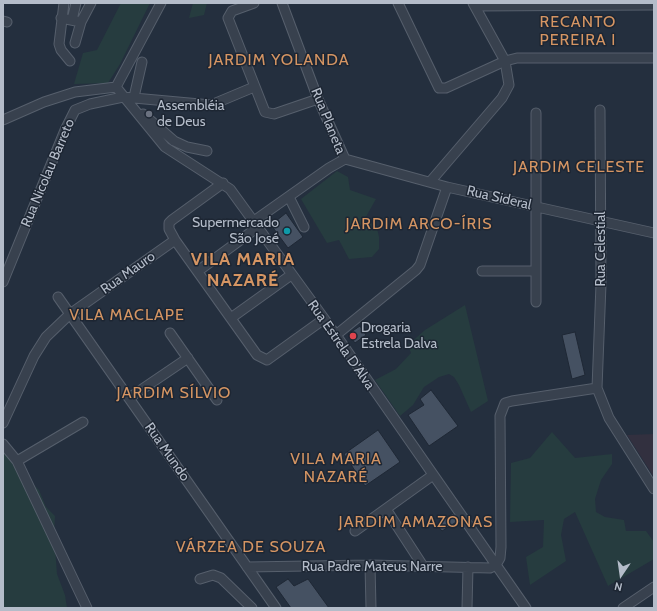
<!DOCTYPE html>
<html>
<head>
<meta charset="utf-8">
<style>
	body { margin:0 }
	#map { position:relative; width:657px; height:611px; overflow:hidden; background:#242f3e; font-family:Cabin,sans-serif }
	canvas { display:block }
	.frame { position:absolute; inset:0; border:4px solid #b4bcc9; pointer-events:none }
	.north { position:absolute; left:601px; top:555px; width:40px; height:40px; -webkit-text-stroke:3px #1d2633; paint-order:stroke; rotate:193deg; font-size:11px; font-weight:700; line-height:16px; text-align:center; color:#b4bcc9 }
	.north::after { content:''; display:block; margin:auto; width:14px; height:18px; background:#b4bcc9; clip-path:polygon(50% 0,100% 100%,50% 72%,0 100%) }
</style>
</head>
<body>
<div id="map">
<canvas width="657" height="611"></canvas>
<div class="frame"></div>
<div class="north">N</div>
</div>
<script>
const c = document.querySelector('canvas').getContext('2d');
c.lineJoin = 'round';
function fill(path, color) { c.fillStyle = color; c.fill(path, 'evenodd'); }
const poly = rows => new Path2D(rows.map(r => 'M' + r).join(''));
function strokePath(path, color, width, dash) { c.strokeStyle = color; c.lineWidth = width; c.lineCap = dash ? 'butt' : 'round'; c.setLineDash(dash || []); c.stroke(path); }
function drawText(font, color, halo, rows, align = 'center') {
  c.font = font + ' Cabin,sans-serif'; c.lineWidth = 3; c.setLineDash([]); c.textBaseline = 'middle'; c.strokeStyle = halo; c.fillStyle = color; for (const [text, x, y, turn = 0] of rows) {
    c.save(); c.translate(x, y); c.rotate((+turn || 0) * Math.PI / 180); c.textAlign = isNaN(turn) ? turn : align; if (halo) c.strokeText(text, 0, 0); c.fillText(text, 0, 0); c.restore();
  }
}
fill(poly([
	[654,434,654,477,627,435]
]), '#32303f');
fill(poly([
	[121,3,150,3,120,64,108,83,74,84,83,53,97,50],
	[193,3,207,3,204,15,189,18],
	[337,171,348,177,350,190,376,199,363,222,376,224,379,237,379,249,372,257,349,259,339,240,327,243,301,199],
	[465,305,488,401,471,412,459,385,454,377,449,374,439,377,424,387,413,405,400,416,375,380,396,369,411,353,408,345,425,330],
	[552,432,575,458,612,454,612,464,601,480,595,499,596,512,605,517,624,520,626,531,646,531,654,542,654,559,608,586,575,512,564,519,561,535,566,561,530,585,526,557,543,547,544,520,510,522,511,463,530,458],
	[3,453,11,457,13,465,39,490,46,507,55,516,54,534,57,574,65,595,67,608,3,608]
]), '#263c3f');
const building = poly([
	[286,213,303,237,288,248,271,225,286,213],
	[360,326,366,335,355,343,348,334,360,326],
	[575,332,585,375,572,379,562,335,575,332],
	[431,390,458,426,429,446,408,415,424,405,420,399,431,390],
	[378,430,400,462,365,486,344,454,378,430],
	[453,513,458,521,442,531,437,525,453,513],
	[288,579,294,586,308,579,329,608,291,608,276,587,288,579]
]);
fill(building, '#455162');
strokePath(building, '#1f2835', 1);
const minor = poly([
	[64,3,59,44,61,50,70,61],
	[254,3,232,11,228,18,265,112,274,114,318,99],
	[398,3,439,88,446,88,505,61,517,58,654,58],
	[475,6,654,5],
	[61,18,81,22],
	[72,20,76,3],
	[3,21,7,22],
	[75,43,81,22,91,3],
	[116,87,161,3],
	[134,97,142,62],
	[143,114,174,141,187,147,207,151],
	[3,120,44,102,75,92,116,87,165,147,230,189,336,335,526,608],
	[345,159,447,187,654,233],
	[430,182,502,98,509,85,505,61,473,3],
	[223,183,172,220,169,223,169,229,175,240,257,355,267,360,324,319],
	[289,197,304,227],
	[254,221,329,168,345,159,318,99,282,3],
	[198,271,258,227],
	[482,271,536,271],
	[3,282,65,130,75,110,90,104,123,97,211,105,254,87],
	[58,297,276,608],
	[536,302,536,113],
	[231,318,291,275],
	[170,333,217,400],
	[336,335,416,270,420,265,447,187],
	[597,388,601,284,600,110],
	[129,398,188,358],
	[3,423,34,356,46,337,70,314,175,240],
	[3,444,17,461,87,608],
	[17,461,83,422],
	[386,509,423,566],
	[355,531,433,475],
	[370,565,371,608],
	[247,567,370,565,490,568,496,565,500,558,501,547,500,416,505,403,512,401,597,388,609,418,654,489],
	[200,579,213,575,221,578,252,608],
	[467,608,468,567],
	[623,608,654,587]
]);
strokePath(minor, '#565f6c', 11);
strokePath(minor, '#38414e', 9);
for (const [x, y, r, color] of [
	[149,114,4,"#6b7280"],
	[287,231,4,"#0f9aa8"],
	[353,336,4,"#e0444e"]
]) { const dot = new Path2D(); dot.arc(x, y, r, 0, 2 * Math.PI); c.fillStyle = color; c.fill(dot); strokePath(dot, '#1d2633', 1.5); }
drawText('14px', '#b4bcc9', '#1d2633', [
	["Assembléia",157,106],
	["de Deus",157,122],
	["Supermercado",279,223,"right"],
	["São José",279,239,"right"],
	["Drogaria",361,328],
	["Estrela Dalva",361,344]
], 'left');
drawText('14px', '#b4bcc9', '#1d2633', [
	["Rua Planeta",328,121,68],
	["Rua Nicolau Barreto",48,173,-67],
	["Rua Sideral",499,198,13],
	["Rua Celestial",601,249,-90],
	["Rua Mauro",128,273,-35],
	["Rua Estrela D'Alva",341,345,55],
	["Rua Mundo",167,452,55],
	["Rua Padre Mateus Narre",372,567]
]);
c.letterSpacing = '1px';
drawText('16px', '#d59563', '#1d2633', [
	["RECANTO",578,22],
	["PEREIRA I",578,40],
	["JARDIM YOLANDA",279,60],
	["JARDIM CELESTE",579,167],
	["JARDIM ARCO-ÍRIS",419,224],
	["VILA MACLAPE",127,315],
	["JARDIM SÍLVIO",174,393],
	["VILA MARIA",336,459],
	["NAZARÉ",336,477],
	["JARDIM AMAZONAS",416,522],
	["VÁRZEA DE SOUZA",251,547]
]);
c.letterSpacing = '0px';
c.letterSpacing = '1px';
drawText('bold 18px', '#d59563', '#1d2633', [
	["VILA MARIA",243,260],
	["NAZARÉ",243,281]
]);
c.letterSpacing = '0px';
</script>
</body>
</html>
